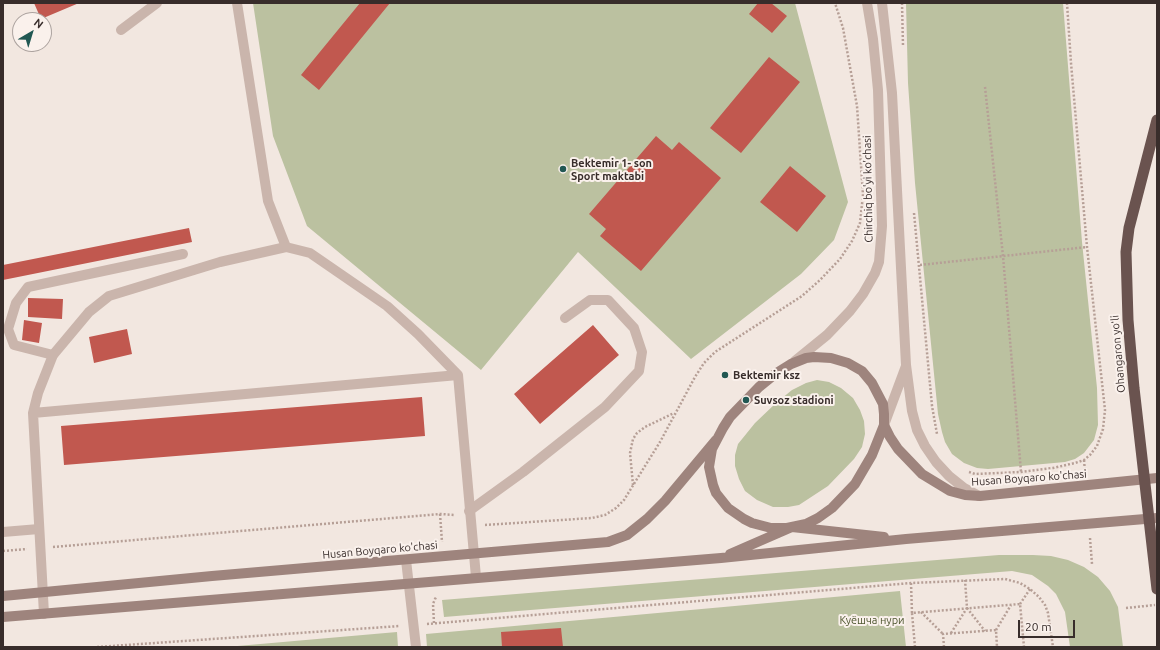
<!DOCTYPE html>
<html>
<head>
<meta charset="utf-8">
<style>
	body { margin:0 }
	#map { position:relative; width:1160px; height:650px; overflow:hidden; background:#f2e7e0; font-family:Ubuntu,sans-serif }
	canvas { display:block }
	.frame { position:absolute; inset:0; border:4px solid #382d2b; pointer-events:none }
	.north { position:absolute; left:12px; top:12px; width:40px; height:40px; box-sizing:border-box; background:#faf1ec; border:1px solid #aca39f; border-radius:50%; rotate:38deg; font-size:11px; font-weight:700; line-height:16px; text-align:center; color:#382d2b }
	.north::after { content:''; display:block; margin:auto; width:14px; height:18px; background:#215853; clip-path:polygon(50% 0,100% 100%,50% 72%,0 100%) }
	.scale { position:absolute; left:1018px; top:620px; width:57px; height:18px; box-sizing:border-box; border:2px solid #382d2b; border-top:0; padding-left:5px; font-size:12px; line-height:14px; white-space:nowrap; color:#382d2b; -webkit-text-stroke:3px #faf1ec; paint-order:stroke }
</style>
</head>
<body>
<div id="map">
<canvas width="1160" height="650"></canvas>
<div class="frame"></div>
<div class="north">N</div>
<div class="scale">20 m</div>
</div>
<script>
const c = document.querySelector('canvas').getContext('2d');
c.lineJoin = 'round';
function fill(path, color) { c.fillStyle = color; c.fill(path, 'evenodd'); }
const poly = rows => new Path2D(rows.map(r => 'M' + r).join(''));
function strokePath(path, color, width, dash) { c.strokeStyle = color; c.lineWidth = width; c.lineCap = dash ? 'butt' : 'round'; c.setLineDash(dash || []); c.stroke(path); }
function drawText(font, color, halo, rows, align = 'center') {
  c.font = font + ' Ubuntu,sans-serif'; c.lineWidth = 4; c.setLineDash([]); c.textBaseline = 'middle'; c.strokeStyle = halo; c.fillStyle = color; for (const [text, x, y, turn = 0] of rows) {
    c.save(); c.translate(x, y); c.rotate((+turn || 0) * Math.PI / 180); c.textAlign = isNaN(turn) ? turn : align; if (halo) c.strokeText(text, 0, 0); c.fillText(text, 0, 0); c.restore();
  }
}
fill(poly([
	[253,3,795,3,848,202,834,240,801,274,691,359,578,252,481,370,307,226,273,136],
	[906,3,1063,3,1082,242,1097,388,1098,425,1094,440,1084,453,1075,459,1065,462,988,469,977,468,964,463,952,454,945,442,942,432,938,414,915,183,908,83],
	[817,380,829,382,841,388,853,398,860,410,864,421,865,434,862,447,854,459,828,486,799,505,788,507,773,507,757,500,745,491,739,479,735,466,735,455,738,444,755,423,776,403,792,390,806,383],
	[999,555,1033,555,1051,556,1068,560,1084,567,1098,577,1110,591,1118,607,1123,647,1070,647,1065,612,1056,594,1048,586,1032,575,1012,571,444,617,442,600],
	[900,591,906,647,427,647,426,634],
	[397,632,398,647,226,647]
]), '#bbc1a0');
fill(poly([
	[34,3,79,3,41,19],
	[360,3,390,3,319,90,301,75],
	[758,3,771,3,787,16,772,33,749,14],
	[769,57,800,82,741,153,710,128],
	[656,136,672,150,679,142,721,178,641,271,600,236,606,229,589,214],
	[790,166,826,196,797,232,760,202],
	[189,228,192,242,3,280,3,265],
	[28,298,63,299,62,319,28,317],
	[24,320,42,323,39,343,22,340],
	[593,325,619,355,540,424,514,394],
	[127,329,132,354,94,363,89,337],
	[422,397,425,436,64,465,61,426],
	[561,628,563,647,502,647,501,632]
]), '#c1584f');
strokePath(poly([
	[902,3,903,46],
	[985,87,1003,256,1021,472],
	[914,213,932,406,937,434],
	[920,265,1087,247],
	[1084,460,1085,472],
	[969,472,975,474,1021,472,1053,468,1075,463,1084,460,1090,455,1097,446,1103,429,1105,410,1087,247,1071,63,1067,3],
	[633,485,630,453,633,439,637,433,645,427,674,413],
	[440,514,442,542],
	[485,525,592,518,605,515,616,508,624,500,645,466,660,442,695,377,704,363,715,352,802,296,820,280,840,259,852,241,860,223,863,195,857,106,843,28,835,3],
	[1090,538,1092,564],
	[53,547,440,514,455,515],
	[3,551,27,549],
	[911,583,912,613],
	[1020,604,1030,589],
	[967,608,985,631],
	[1126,608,1155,605],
	[921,612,943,634],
	[434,623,433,604,435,599,437,596],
	[427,624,911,583,1005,579,1020,583,1030,589,1039,597,1045,605,1048,613,1053,647],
	[996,630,1011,605],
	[951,633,967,608,965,580],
	[97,647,400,626],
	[915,647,912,613,1020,604,1024,647],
	[944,647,943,634,996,630,997,647]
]), '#b69f96', 2.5, [2, 2]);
strokePath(poly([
	[237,3,268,201,286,247],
	[121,30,157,3],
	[53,355,14,345,8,329,16,303,28,287,183,254],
	[469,511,523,472,605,407,639,371,642,352,634,328,608,300,590,300,565,318],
	[3,532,39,529],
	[406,560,416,647]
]), '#cab5ac', 10);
strokePath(poly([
	[882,3,892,93,906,365,912,411,917,430,925,446,936,462,949,476,964,488,979,496],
	[795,361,827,335,850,311,863,294,875,273,879,262,882,226,878,90,873,39,867,3],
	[33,413,458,375],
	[884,425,906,366],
	[44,614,33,413,38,393,53,355,89,312,109,296,220,262,286,247,310,253,387,306,418,334,458,375,476,577]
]), '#cab5ac', 10);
strokePath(poly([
	[814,357,831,358,848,363,862,371,872,383,883,404,884,414,884,425,872,455,855,484,832,508,818,518,806,524,787,528,771,528,752,523,744,519,728,508,716,493,713,485,709,467,712,449,723,428,730,417,759,387,775,374,791,364,806,358,814,357],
	[884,425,890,437,898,449,922,474,950,491,965,495,980,496,1157,478],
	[730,554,792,527,884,537],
	[3,596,212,576,608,542,627,535,647,519,665,501,716,440],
	[3,617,721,558,906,539,1157,518]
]), '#9e847d', 10);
strokePath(poly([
	[1157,120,1129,228,1126,252,1128,320,1134,388,1157,589]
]), '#6a534f', 11);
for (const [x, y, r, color] of [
	[563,169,4,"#215853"],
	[725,375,4,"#215853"],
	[746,400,4,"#215853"]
]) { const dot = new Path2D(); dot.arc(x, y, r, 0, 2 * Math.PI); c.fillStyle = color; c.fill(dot); strokePath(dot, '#faf1ec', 1.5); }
drawText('bold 11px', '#382d2b', '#faf1ec', [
	["Bektemir 1- son",571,163],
	["Sport maktabi",571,176],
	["Bektemir ksz",733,375],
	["Suvsoz stadioni",754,400]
], 'left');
drawText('11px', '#382d2b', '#faf1ec', [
	["Chirchiq bo'yi ko'chasi",868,189,-91],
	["Ohangaron yoʻli",1118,354,-95],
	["Husan Boyqaro ko'chasi",1029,478,-4],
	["Husan Boyqaro ko'chasi",380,550,-5]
]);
drawText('11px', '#4e562f', '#faf1ec', [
	["Куёшча нури",872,620]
]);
</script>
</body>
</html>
